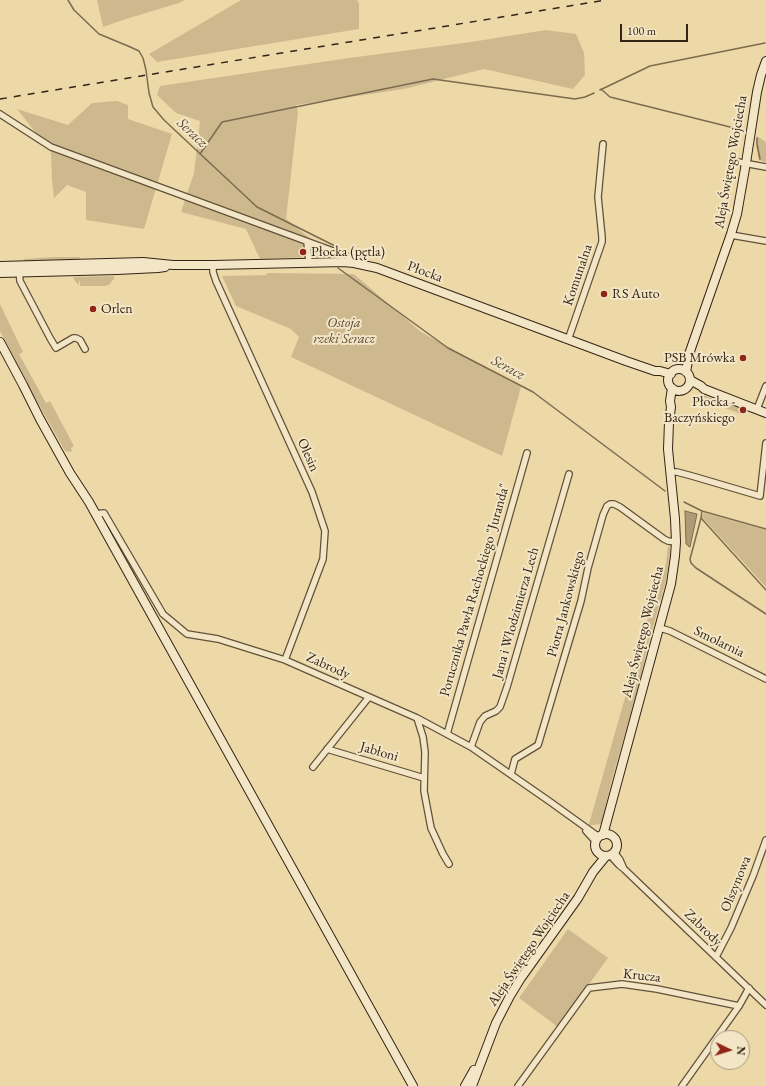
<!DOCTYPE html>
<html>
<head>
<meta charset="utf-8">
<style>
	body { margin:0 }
	#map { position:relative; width:766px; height:1086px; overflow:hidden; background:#edd8a8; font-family:"EB Garamond",serif }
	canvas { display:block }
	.north { position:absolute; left:710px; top:1030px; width:40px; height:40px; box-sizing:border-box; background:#f3e6c6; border:1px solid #a79880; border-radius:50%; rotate:94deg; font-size:11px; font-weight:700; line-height:16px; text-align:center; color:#342416 }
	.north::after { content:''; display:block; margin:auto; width:14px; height:18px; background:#8f2418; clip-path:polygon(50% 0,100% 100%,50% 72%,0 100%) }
	.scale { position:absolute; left:620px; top:24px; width:68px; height:18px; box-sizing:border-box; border:2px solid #342416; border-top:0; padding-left:5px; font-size:12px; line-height:14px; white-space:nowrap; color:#342416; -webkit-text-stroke:3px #f3e6c6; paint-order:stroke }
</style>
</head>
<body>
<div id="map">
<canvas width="766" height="1086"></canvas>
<div class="north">N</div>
<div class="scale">100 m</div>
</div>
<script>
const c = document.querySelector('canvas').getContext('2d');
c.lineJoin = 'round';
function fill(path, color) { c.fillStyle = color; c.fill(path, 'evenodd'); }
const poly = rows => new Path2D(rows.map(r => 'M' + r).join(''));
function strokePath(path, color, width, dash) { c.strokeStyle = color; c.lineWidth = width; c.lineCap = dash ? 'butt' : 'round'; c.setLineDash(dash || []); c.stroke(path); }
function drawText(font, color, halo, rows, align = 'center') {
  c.font = font + ' "EB Garamond",serif'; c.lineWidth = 4; c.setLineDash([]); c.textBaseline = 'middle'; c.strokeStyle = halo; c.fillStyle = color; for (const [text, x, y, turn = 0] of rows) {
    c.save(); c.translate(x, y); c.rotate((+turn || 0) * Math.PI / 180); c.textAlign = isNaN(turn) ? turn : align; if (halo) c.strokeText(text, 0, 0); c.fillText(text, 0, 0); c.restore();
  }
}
fill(poly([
	[97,0,185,0,179,3,126,19,103,27],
	[241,0,357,0,359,3,359,29,157,62,149,54],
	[546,30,576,34,584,53,585,75,573,89,484,69,404,89,296,105,298,112,286,219,332,256,260,259,246,229,181,212,194,173,200,121,176,113,157,95,160,86,349,58,471,42],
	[117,101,128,105,128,119,172,134,144,229,86,220,86,192,67,185,54,198,52,180,51,152,17,109,68,125,92,103],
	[757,136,766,142,766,162,759,160,756,145],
	[54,257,80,257,79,260,25,262,23,259],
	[267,273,354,274,421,332,521,387,502,456,291,357,299,337,291,329,236,306,222,276,267,275],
	[114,276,114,279,112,281,109,285,105,286,80,286,80,281,79,281,79,285,75,281,73,277],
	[0,304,23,352,19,354,46,403,50,401,74,446,71,448,72,451,71,452,65,451,61,444,20,371,0,331],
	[703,395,744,410,743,415,702,399],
	[704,513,766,530,766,587,702,517],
	[668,546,670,547,670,554,666,581,647,648,639,685,611,783,602,823,601,824,592,825,589,826,586,824,589,824,648,617,666,564],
	[568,929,608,958,558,1027,519,998]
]), '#ceb98f');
const water = poly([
	[685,511,697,514,690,547,688,546,688,545,686,544,685,511]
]);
fill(water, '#ae9b76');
strokePath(water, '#7d6b50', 1);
strokePath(poly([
	[68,0,74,10,99,34,128,46,139,51,143,58,146,70,149,93,153,107,164,120,257,207,335,246,337,250],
	[601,89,610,97,738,129,747,133],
	[600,90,650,66,765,43],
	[757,138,757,144,760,159],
	[200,154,222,122,433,79,575,99,585,97,594,93],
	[338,268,448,348,533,392,665,491],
	[684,502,702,511,766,529],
	[702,511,701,518,766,590],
	[701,518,690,559,691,563,696,568,766,614]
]), '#7d6b50', 1.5);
const street = poly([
	[0,114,51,147,352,258,359,262],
	[738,162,766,167],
	[731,235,766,241],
	[307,242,309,263],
	[213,265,213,272,216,281,312,492,325,531,323,559,285,660],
	[19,270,20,281,50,338,56,348,73,338,76,338,80,340,85,349],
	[568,340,602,242,602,237,598,197,603,144],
	[757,409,766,386],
	[671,472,677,472,692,476,760,496,766,443],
	[95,514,104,513,163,614,187,634,218,639,285,660,417,718,471,747,549,801,599,837],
	[660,628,670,631,766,679],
	[417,718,423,737,425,752,424,791,431,828,443,854,449,864],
	[447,734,527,453],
	[471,747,480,722,485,716,496,711,500,707,507,687,569,474],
	[327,749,424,778],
	[313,767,369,697],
	[511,774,515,759,538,745,581,601,588,568,603,515,607,506,610,504,614,504,620,507,664,539,668,541,676,542],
	[586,831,596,842],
	[614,852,620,860,624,869],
	[610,855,619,865,624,869,766,1005],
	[716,957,731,928,753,876,766,840],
	[518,1086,589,988,622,984,657,989,739,1006],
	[682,1086,739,1006,749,988]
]);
const secondary = poly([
	[0,266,143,262,173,265,213,265,343,262,354,263,377,268,626,361,655,371,660,371,671,374],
	[0,273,117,270,158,268,165,267],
	[0,342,23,385,40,419,70,473,89,502,413,1086],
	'668 380a11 11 0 1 1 22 0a11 11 0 1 1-22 0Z',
	[686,372,688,361,688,357,731,234,737,214,746,163,757,92,761,75,766,61],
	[690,380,701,386,704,389,766,413],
	'595 845a11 11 0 1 1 22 0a11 11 0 1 1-22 0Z',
	[603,835,671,584,675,556,676,542,675,519,668,449,669,422,671,407,670,401,672,388],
	[465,1086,474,1070],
	[472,1086,496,1023,510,996,521,978,578,898,593,872,606,856]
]);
strokePath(street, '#62513a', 8);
strokePath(secondary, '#342416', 10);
strokePath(street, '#f3e6c6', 5.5);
strokePath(secondary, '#f3e6c6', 8);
strokePath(poly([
	[0,99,606,0]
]), '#342416', 1.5, [7, 7]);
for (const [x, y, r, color] of [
	[303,252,4,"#8f2418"],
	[604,294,4,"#8f2418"],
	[93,309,4,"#8f2418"],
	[743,358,4,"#8f2418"],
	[743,410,4,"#8f2418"]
]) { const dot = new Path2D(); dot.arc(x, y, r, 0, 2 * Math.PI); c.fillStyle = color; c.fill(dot); strokePath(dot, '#f3e6c6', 1.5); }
drawText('14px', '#342416', '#f3e6c6', [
	["Aleja Świętego Wojciecha",731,162,-80],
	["Płocka",425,272,20],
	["Komunalna",578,275,-71],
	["Olesin",308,455,66],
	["Porucznika Pawła Rachockiego \"Juranda\"",475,590,-74],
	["Piotra Jankowskiego",566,604,-75],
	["Jana i Włodzimierza Lech",516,613,-74],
	["Aleja Świętego Wojciecha",643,632,-76],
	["Smolarnia",719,642,26],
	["Zabrody",328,666,24],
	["Jabłoni",379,752,16],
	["Olszynowa",736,884,-68],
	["Zabrody",703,928,44],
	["Aleja Świętego Wojciecha",529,949,-56],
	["Krucza",642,976,6]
]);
drawText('14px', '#342416', '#f3e6c6', [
	["Płocka (pętla)",311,252],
	["RS Auto",612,294],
	["Orlen",101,309],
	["PSB Mrówka",735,358,"right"],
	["Płocka -",735,402,"right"],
	["Baczyńskiego",735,418,"right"]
], 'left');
drawText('italic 14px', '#5a4934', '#f3e6c6', [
	["Ostoja",344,323],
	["rzeki Seracz",344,339]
]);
drawText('italic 15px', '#594833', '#f3e6c6', [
	["Seracz",192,133,43],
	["Seracz",508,368,28]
]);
</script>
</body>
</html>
